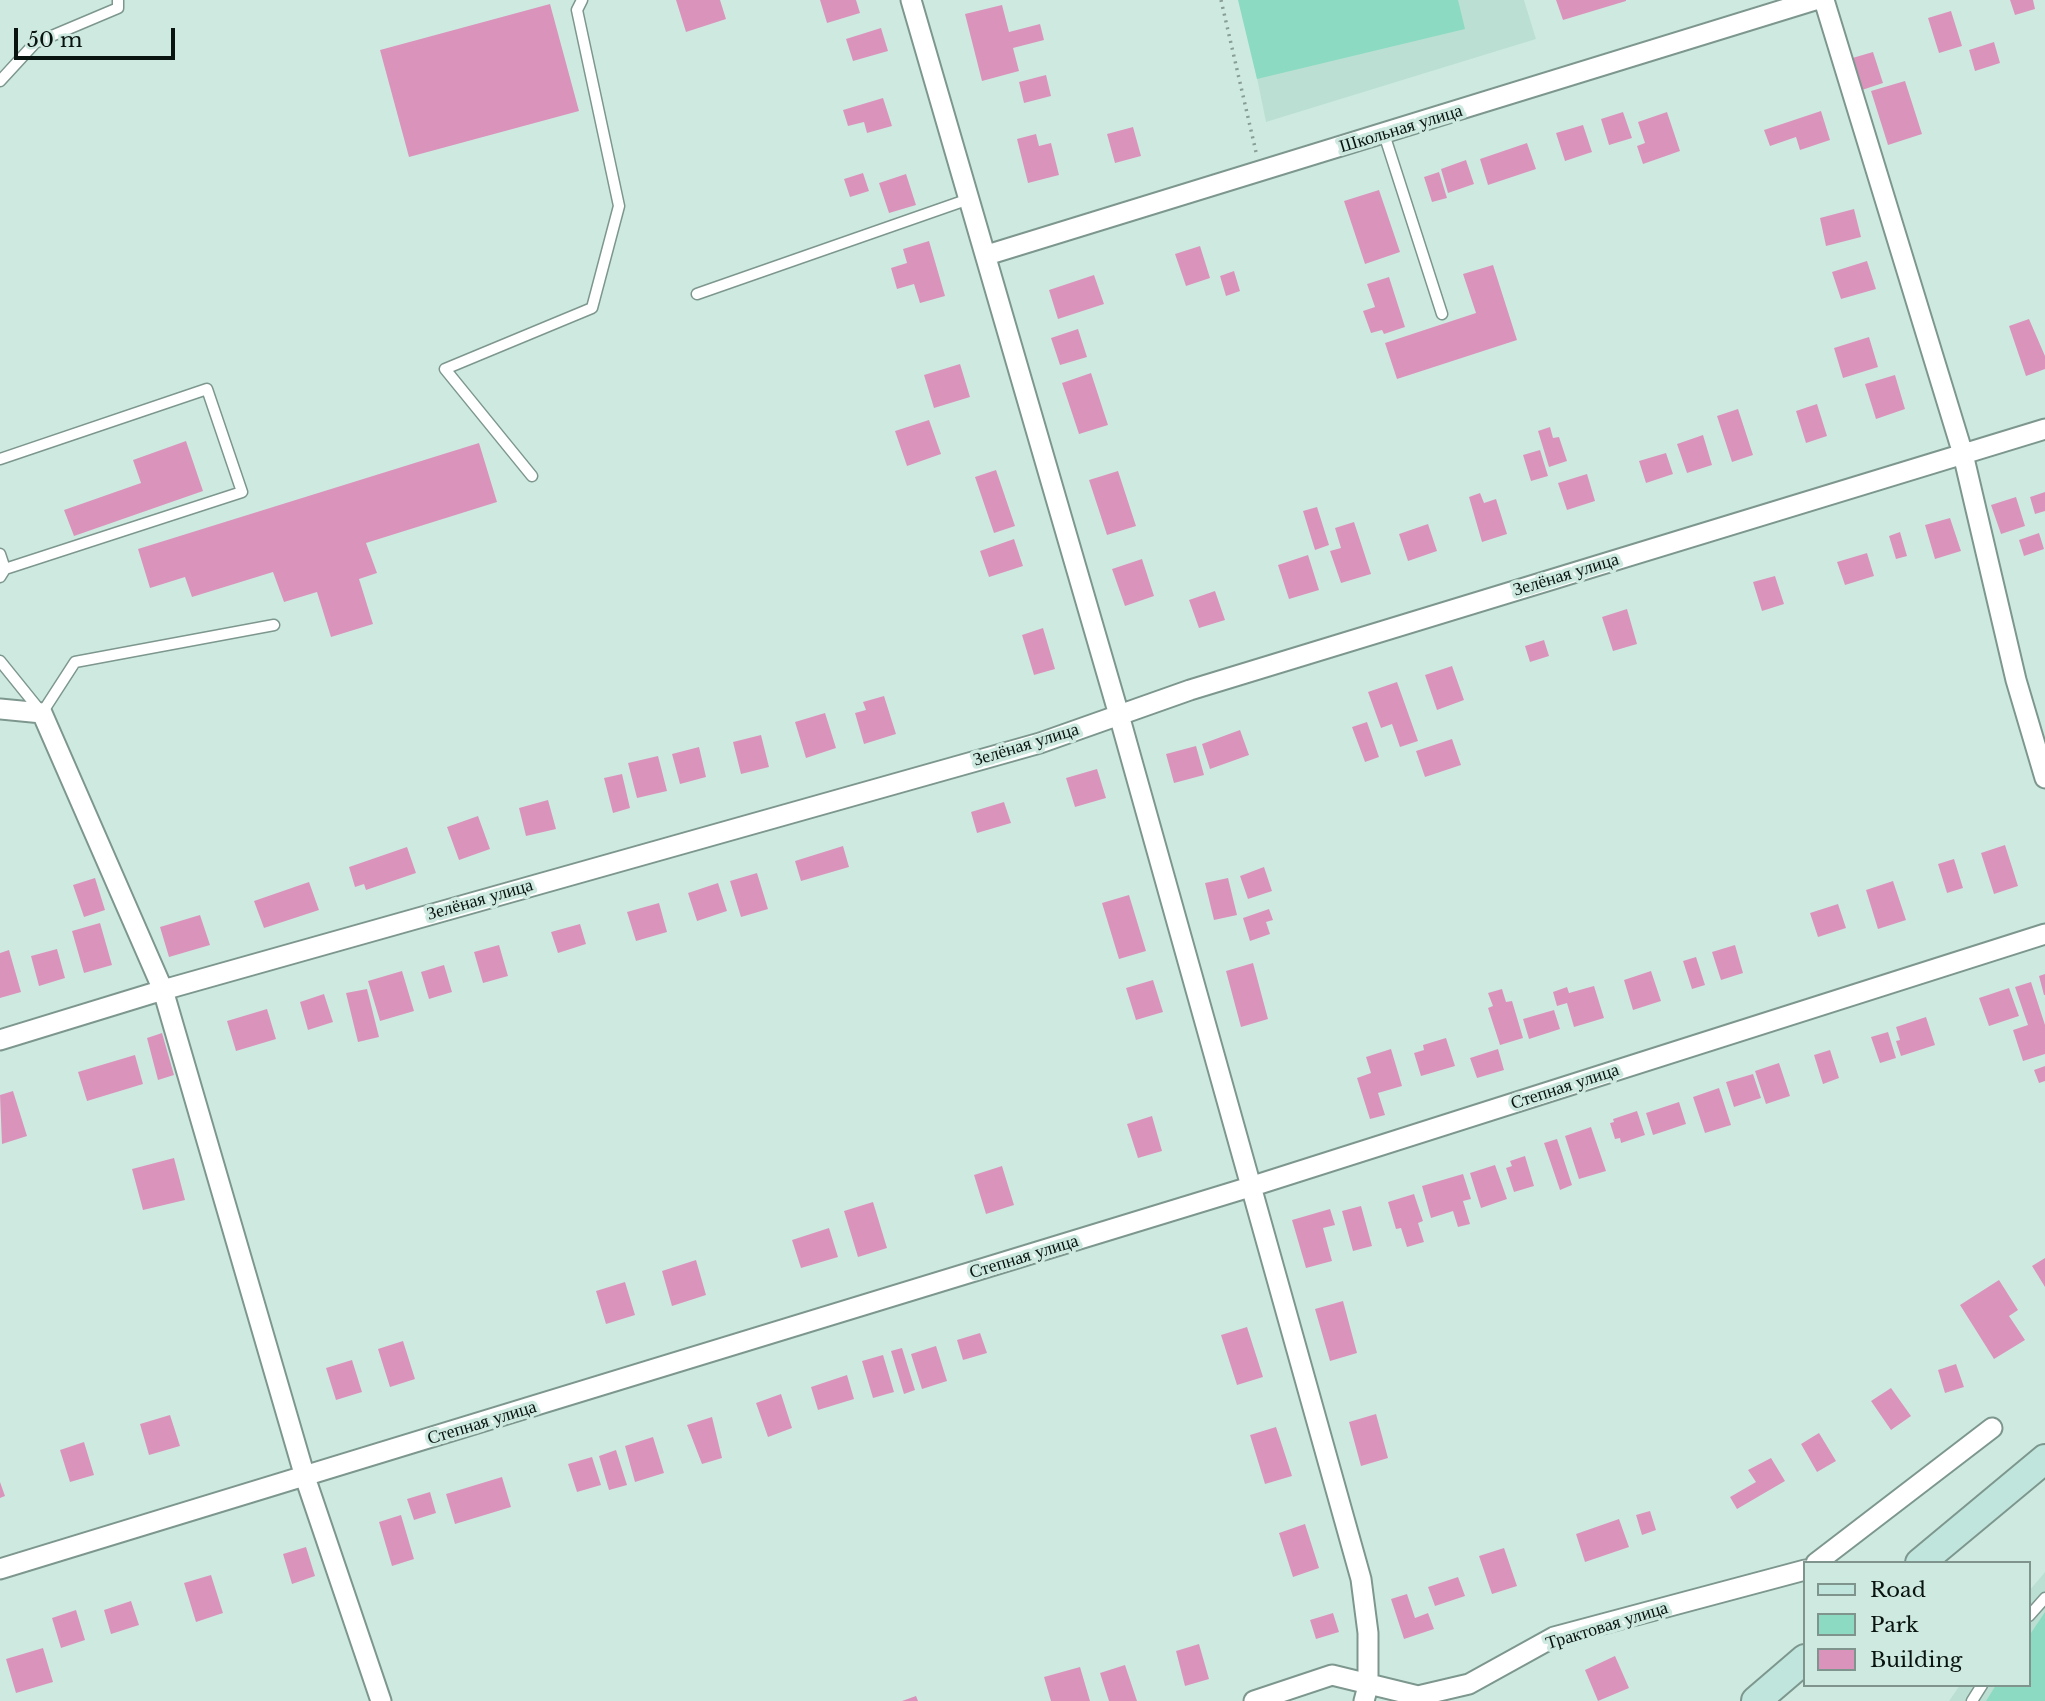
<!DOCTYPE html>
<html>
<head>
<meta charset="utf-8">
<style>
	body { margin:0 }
	#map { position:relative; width:2045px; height:1701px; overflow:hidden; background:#ceeae0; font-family:"Libre Baskerville",serif }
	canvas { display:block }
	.legend { position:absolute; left:1803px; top:1561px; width:228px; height:126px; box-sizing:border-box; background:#ceeae0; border:2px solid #7f948c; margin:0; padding:9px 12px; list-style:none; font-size:21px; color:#09130f }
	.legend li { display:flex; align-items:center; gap:14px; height:35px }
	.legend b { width:35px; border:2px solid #7f948c }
	.scale { position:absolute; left:14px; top:28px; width:161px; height:32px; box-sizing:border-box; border:4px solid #09130f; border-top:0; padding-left:9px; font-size:21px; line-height:24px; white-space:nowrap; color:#09130f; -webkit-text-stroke:5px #ceeae0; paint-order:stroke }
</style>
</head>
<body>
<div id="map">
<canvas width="2045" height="1701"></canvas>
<ul class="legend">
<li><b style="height:9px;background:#c0e5dc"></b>Road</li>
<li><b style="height:19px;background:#8cdac2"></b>Park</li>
<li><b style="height:19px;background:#da94bc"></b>Building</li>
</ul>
<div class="scale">50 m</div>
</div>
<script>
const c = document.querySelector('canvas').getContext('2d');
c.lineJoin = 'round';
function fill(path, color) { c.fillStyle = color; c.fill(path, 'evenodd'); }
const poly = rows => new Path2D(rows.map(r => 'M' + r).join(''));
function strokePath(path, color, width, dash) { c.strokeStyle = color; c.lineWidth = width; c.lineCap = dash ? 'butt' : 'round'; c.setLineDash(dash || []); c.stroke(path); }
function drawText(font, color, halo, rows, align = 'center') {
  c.font = font + ' "Libre Baskerville",serif'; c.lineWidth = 7; c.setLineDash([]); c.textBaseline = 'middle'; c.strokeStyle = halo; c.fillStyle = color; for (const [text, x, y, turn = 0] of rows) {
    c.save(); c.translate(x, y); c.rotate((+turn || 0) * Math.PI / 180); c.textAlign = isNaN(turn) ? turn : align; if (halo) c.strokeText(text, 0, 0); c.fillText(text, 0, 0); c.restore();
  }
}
fill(poly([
	[1241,0,1524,0,1536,39,1266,122],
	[2045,1572,2045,1701,1949,1701,1960,1685,2029,1685,2029,1591]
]), '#bbe0d3');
fill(poly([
	[1238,0,1458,0,1465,29,1257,79],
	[2045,1612,2045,1701,1986,1701,1996,1685,2029,1685,2029,1636]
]), '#8cdac2');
fill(poly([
	[676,0,720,0,726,19,686,32],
	[820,0,856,0,860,13,827,23],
	[1556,0,1626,0,1626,1,1563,20],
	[2010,0,2033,0,2035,9,2015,15],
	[550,4,579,111,409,157,380,50],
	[1002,5,1009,32,1040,24,1044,40,1013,48,1019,71,982,81,965,14],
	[1951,11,1962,46,1939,53,1928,18],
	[881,28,888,51,853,61,846,39],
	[1994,42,2000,63,1975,71,1969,50],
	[1873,52,1883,83,1859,91,1849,59],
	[1046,75,1051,96,1024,103,1019,82],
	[1905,81,1922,134,1888,145,1871,91],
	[883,98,892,126,867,133,864,122,848,126,843,110],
	[1821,111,1830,140,1800,150,1796,137,1770,146,1764,130],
	[1623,112,1632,138,1609,145,1601,119],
	[1667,112,1680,151,1643,164,1637,146,1645,143,1638,122],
	[1583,125,1592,152,1565,161,1556,133],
	[1133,127,1141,156,1115,163,1107,134],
	[1036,134,1039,146,1051,143,1059,175,1028,183,1017,139],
	[1527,143,1536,169,1488,185,1480,159],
	[1466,160,1474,184,1448,193,1441,169],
	[1439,172,1447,198,1432,202,1424,177],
	[863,173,869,191,850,197,844,179],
	[906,174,916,205,889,213,879,183],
	[1379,190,1400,252,1365,264,1344,201],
	[1854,209,1861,237,1826,246,1820,218],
	[929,241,945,296,920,303,914,284,897,289,891,268,907,263,903,249],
	[1200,246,1210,278,1186,286,1175,254],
	[1867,261,1876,289,1841,299,1832,272],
	[1493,265,1517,340,1397,379,1385,343,1476,313,1463,274],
	[1234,271,1240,291,1226,296,1220,276],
	[1094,275,1104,304,1058,319,1049,290],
	[1389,277,1405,327,1384,334,1382,330,1371,333,1363,311,1375,307,1367,284],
	[2029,319,2045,356,2045,369,2026,376,2009,326],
	[1078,329,1087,357,1060,365,1051,338],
	[1869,337,1878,367,1843,378,1834,348],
	[960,364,970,397,934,408,924,375],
	[1091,373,1108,425,1079,434,1062,383],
	[1895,375,1905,409,1876,419,1865,384],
	[1817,404,1827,436,1806,443,1796,411],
	[1738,409,1753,455,1732,462,1717,416],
	[929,420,941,454,907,466,895,431],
	[1550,427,1553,438,1559,437,1567,461,1549,467,1538,431],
	[1703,435,1712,465,1687,473,1677,444],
	[186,441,203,491,74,536,64,510,141,483,133,460],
	[479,443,497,502,366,543,377,573,359,579,373,624,331,637,317,592,284,602,273,572,192,597,185,577,150,588,138,549],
	[1540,450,1548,476,1531,481,1523,455],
	[1666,453,1673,474,1646,483,1639,461],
	[996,470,1015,526,994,533,975,477],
	[1118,471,1136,526,1107,535,1089,480],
	[1587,474,1595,501,1567,510,1558,483],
	[2045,492,2045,511,2035,514,2030,497],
	[1480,493,1484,503,1496,499,1507,534,1482,542,1469,497],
	[2016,497,2025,526,2001,534,1991,505],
	[1317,507,1329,545,1315,550,1303,511],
	[1950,518,1961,551,1935,559,1925,525],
	[1354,522,1371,574,1341,583,1330,551,1341,548,1335,528],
	[1428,524,1437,551,1408,561,1399,534],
	[1900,532,1907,556,1896,559,1889,536],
	[2039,533,2044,549,2024,556,2019,540],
	[1014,539,1023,566,989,577,980,551],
	[1867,553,1874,576,1845,585,1837,562],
	[1308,555,1319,590,1289,599,1278,565],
	[1142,559,1154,596,1125,606,1112,569],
	[1775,576,1784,604,1762,611,1753,582],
	[1215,591,1225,620,1199,628,1189,600],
	[1627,609,1637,644,1613,651,1602,617],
	[1043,628,1055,669,1034,675,1022,635],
	[1544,640,1549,656,1530,662,1525,646],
	[1452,666,1464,700,1437,710,1425,675],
	[1397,682,1418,741,1400,747,1392,724,1381,728,1368,692],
	[884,696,896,734,864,744,855,713,866,710,863,702],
	[825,713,836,748,806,758,795,722],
	[1367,722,1379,757,1365,762,1352,727],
	[1240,730,1249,755,1210,769,1202,744],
	[761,735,769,767,741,774,733,742],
	[1452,739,1461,765,1425,777,1416,751],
	[1196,746,1204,775,1174,783,1166,754],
	[699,747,706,777,680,784,672,754],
	[658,756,667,791,637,798,628,763],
	[1097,769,1106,798,1075,807,1066,778],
	[622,774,630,808,613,813,604,778],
	[548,800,556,829,526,836,519,808],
	[1004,802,1011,823,977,833,971,812],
	[478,816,490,849,459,860,447,827],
	[2005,845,2018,886,1994,894,1981,853],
	[843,846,849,867,801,881,795,861],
	[407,847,416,873,366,890,364,884,355,887,349,867],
	[1954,859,1963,888,1947,893,1938,864],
	[1264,867,1272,891,1248,899,1240,876],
	[757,873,768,909,741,917,730,881],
	[95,878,105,910,84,917,73,885],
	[1228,878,1237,915,1214,920,1205,883],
	[1893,881,1906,920,1878,929,1866,890],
	[309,882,319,910,264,928,254,901],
	[718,883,727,911,697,921,688,893],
	[1129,895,1146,951,1119,959,1102,903],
	[659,903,667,932,636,941,627,912],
	[1838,904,1846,928,1818,937,1810,913],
	[1269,909,1273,920,1266,922,1270,934,1250,941,1243,918],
	[200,915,210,945,169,957,160,927],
	[100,923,112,965,84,973,72,931],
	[580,924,586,944,558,953,551,932],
	[499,945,508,976,483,983,474,952],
	[1735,945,1743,973,1721,980,1712,952],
	[57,949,65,978,39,986,31,956],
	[9,950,21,992,0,998,0,953],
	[1696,957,1705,985,1692,989,1683,961],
	[1253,963,1268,1019,1241,1027,1226,971],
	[444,965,452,992,429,999,421,972],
	[402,971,414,1011,380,1021,368,981],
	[1651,971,1661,1001,1633,1010,1624,980],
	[2045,974,2045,995,2044,995,2039,976],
	[1153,980,1163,1012,1136,1020,1126,988],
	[2031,982,2045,1025,2045,1054,2023,1061,2013,1030,2028,1025,2015,987],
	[1594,986,1604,1018,1574,1027,1567,1003,1557,1006,1553,992,1567,987,1569,993],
	[2009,988,2019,1016,1989,1026,1979,998],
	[367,989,379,1037,358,1042,346,993],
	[1502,989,1506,1002,1512,1001,1523,1038,1500,1045,1488,1008,1493,1006,1488,993],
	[324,994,333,1022,308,1030,300,1002],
	[267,1009,276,1039,236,1051,227,1021],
	[1554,1010,1560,1029,1529,1039,1523,1019],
	[1926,1017,1935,1045,1901,1056,1896,1041,1900,1040,1896,1027],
	[1888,1032,1896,1058,1880,1063,1871,1037],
	[162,1033,174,1075,158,1080,147,1038],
	[1446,1038,1455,1066,1421,1076,1414,1053,1424,1050,1423,1045],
	[1391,1049,1402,1086,1378,1093,1385,1115,1370,1119,1357,1078,1371,1073,1366,1057],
	[1498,1049,1504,1070,1477,1078,1470,1058],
	[1830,1050,1839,1078,1823,1084,1814,1055],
	[135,1055,143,1084,87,1101,78,1072],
	[1779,1063,1790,1096,1766,1104,1755,1071],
	[2045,1066,2045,1081,2039,1083,2034,1070],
	[1753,1074,1761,1098,1734,1107,1726,1082],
	[1719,1088,1731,1125,1705,1133,1693,1097],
	[13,1091,27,1136,2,1144,0,1095],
	[1679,1102,1686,1124,1653,1135,1646,1113],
	[1637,1111,1645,1135,1621,1143,1620,1138,1615,1139,1610,1123,1614,1122,1613,1119],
	[1152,1116,1162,1151,1138,1158,1127,1124],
	[1591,1127,1606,1171,1579,1179,1565,1136],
	[1557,1139,1572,1185,1560,1190,1544,1143],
	[1525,1156,1534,1186,1514,1192,1506,1168,1512,1166,1510,1161],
	[174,1158,185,1200,143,1210,132,1169],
	[1495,1165,1507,1199,1481,1208,1470,1173],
	[1002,1166,1014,1205,986,1214,974,1175],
	[1463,1174,1471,1199,1463,1201,1470,1224,1458,1227,1453,1211,1431,1218,1422,1186],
	[1414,1194,1423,1221,1418,1223,1424,1242,1407,1247,1401,1228,1396,1229,1388,1202],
	[873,1202,887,1248,858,1257,844,1211],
	[1361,1206,1372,1246,1353,1251,1342,1211],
	[1330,1209,1335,1225,1323,1228,1332,1261,1306,1268,1292,1220],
	[829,1228,838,1257,801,1268,792,1240],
	[2045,1258,2045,1287,2032,1266],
	[696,1260,706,1295,672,1306,662,1271],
	[1999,1280,2018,1310,2009,1316,2025,1340,1994,1359,1960,1305],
	[625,1282,635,1315,606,1324,596,1291],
	[1343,1301,1357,1353,1330,1361,1315,1309],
	[1247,1327,1263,1377,1237,1385,1221,1335],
	[980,1333,987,1353,963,1360,957,1340],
	[403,1341,415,1379,390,1387,378,1349],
	[936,1346,947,1381,922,1389,911,1354],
	[902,1348,915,1390,904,1394,891,1351],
	[883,1355,894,1392,873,1398,862,1361],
	[352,1360,362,1392,336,1400,326,1368],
	[1956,1364,1964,1387,1945,1393,1938,1370],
	[847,1375,854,1399,818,1410,811,1387],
	[1891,1388,1911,1416,1891,1430,1871,1401],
	[781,1394,792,1428,768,1437,756,1403],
	[1376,1414,1388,1458,1361,1466,1349,1422],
	[170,1415,180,1446,149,1455,140,1424],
	[712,1417,722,1458,702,1464,687,1425],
	[1276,1427,1292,1476,1265,1484,1250,1435],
	[1819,1433,1836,1461,1817,1472,1801,1444],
	[653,1437,664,1473,635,1482,625,1446],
	[84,1442,94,1475,70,1482,60,1450],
	[616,1450,627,1485,609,1490,599,1456],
	[592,1457,601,1485,577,1492,568,1464],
	[1771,1458,1785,1481,1737,1509,1730,1497,1756,1482,1748,1470],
	[502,1477,511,1507,455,1524,446,1494],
	[0,1482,5,1496,0,1498],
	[430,1492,436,1513,414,1520,407,1499],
	[1650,1511,1656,1530,1642,1535,1636,1515],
	[401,1515,414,1559,392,1566,379,1522],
	[1619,1519,1629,1547,1585,1562,1576,1534],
	[1305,1524,1319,1568,1293,1577,1279,1533],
	[306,1547,315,1576,292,1584,283,1554],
	[1504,1548,1517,1586,1492,1594,1479,1556],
	[211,1575,223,1613,196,1622,184,1583],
	[1458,1577,1465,1596,1435,1606,1428,1587],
	[1407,1594,1415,1618,1428,1613,1434,1629,1404,1639,1391,1599],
	[131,1601,139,1625,111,1634,104,1610],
	[76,1610,85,1640,61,1648,52,1618],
	[1333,1613,1339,1632,1316,1639,1310,1620],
	[1199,1644,1209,1679,1185,1686,1176,1651],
	[43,1648,53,1682,16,1693,6,1659],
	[1615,1656,1629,1688,1598,1701,1585,1670],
	[1125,1665,1137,1701,1109,1701,1100,1673],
	[1080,1667,1090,1701,1051,1701,1044,1677],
	[916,1696,918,1701,902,1701]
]), '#da94bc');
const lane = poly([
	[0,81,35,43,118,8,118,0],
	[1384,134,1442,314],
	[697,294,969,199],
	[0,459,207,389,242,492,5,569,0,577],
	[532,476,445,369,592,308,619,206,577,10,582,0],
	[0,554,5,569],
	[0,661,42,713,75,662,274,625],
	[2029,1616,2045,1598],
	[1972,1701,1982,1685]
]);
const street = poly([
	[911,0,1119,715,1361,1579,1368,1633,1368,1686,1364,1701],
	[1824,0,1963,454,2016,680,2045,778],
	[987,255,1815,0],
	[0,709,42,713,163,990,305,1477,381,1701],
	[0,1040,163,990,1040,743,1190,690,2045,429],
	[1816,1563,1992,1428],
	[0,1569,1253,1186,2045,934],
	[1254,1701,1332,1675,1418,1696,1469,1684,1554,1637,1805,1570]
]);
const secondary = poly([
	[1920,1563,2045,1459],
	[1756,1701,1805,1659]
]);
strokePath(lane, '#7d978e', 13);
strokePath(street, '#7d978e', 23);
strokePath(secondary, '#7d978e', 32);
strokePath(poly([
	[1221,0,1256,152]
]), '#889d96', 3.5, [2, 5]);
strokePath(lane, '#fff', 10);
strokePath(street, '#fff', 19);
strokePath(secondary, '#c0e5dc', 28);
drawText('18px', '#09130f', '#ceeae0', [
	["Школьная улица",1401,129,-17],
	["Зелёная улица",1566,575,-17],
	["Зелёная улица",1026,745,-17],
	["Зелёная улица",480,900,-16],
	["Степная улица",1565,1087,-18],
	["Степная улица",1024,1257,-17],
	["Степная улица",482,1423,-17],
	["Трактовая улица",1607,1626,-17]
]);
</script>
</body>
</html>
